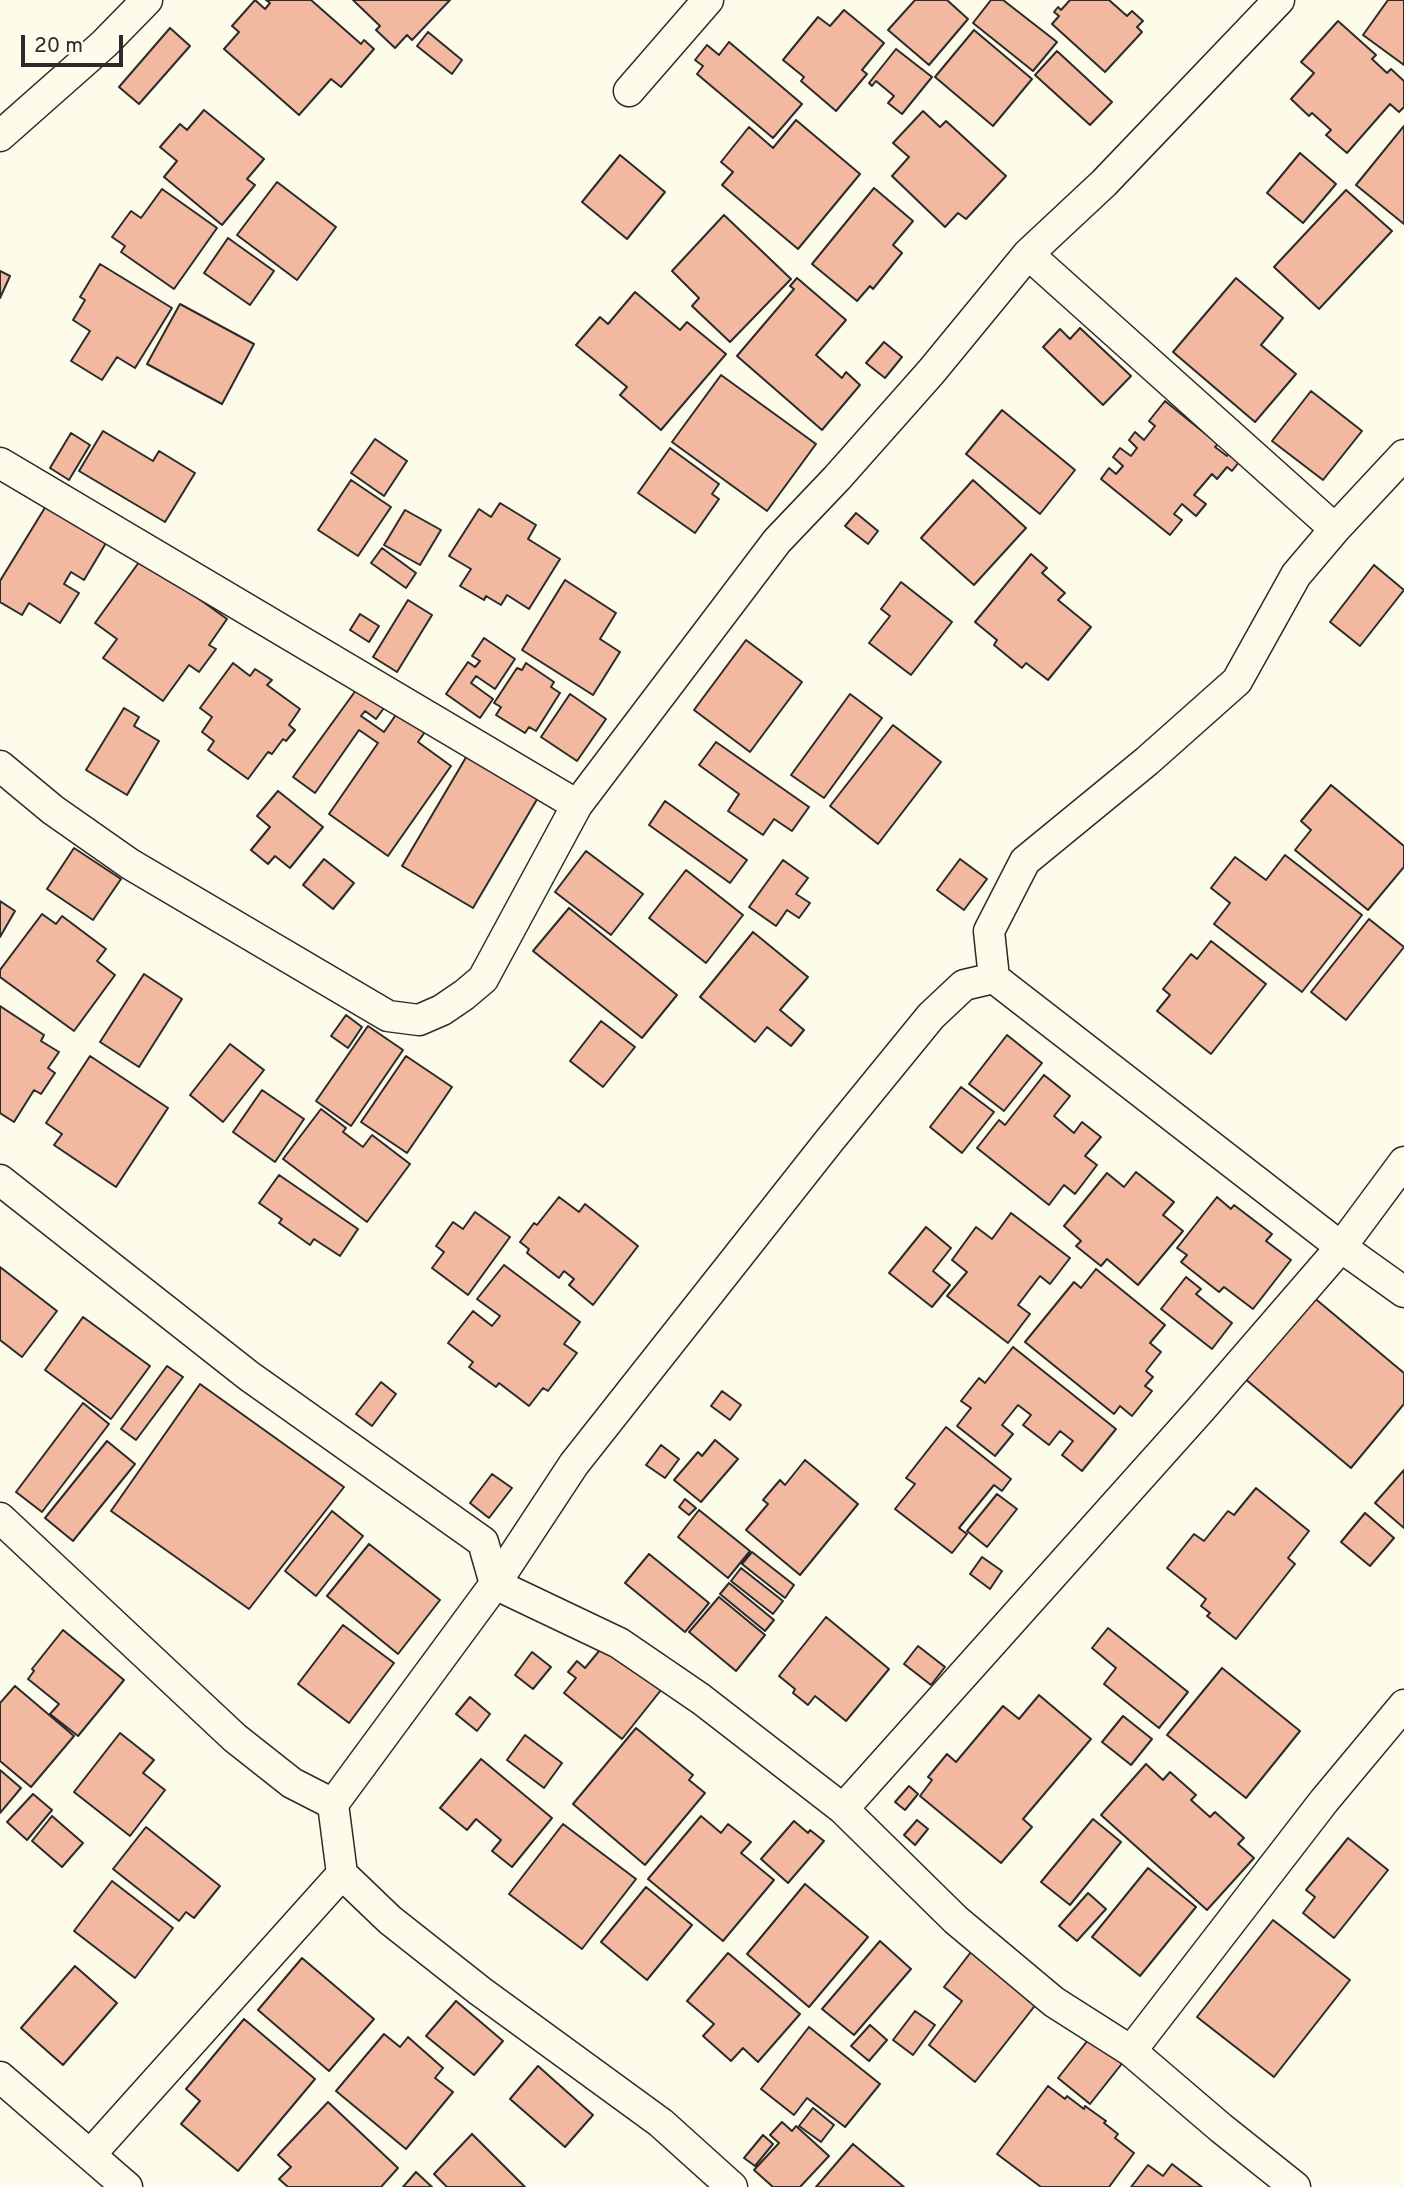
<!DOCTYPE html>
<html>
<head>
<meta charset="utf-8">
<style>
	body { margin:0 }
	#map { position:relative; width:1404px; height:2187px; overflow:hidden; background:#fdfbea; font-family:Overpass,sans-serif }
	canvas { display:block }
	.scale { position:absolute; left:21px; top:35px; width:102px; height:32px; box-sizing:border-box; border:4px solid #2b2b2b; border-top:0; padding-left:9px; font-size:21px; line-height:24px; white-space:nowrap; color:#2b2b2b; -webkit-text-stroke:5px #fdfbea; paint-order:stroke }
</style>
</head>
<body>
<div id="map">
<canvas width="1404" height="2187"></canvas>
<div class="scale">20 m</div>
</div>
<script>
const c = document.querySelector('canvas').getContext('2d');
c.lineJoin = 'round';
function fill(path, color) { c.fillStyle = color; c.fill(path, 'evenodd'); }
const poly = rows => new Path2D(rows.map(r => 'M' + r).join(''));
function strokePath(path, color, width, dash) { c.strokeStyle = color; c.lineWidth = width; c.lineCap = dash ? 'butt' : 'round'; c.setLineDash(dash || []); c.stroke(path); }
const building = poly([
	[255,0,265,9,270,3,266,0,311,0,361,44,364,40,374,49,341,87,331,79,299,115,224,49,239,32,232,26,255,0],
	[353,0,450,0,412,40,407,35,395,48,376,30,380,26,353,0],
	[915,0,947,0,968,19,929,65,888,30,915,0],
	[991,0,1003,0,1057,42,1033,71,973,23,991,0],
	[1070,0,1109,0,1127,16,1132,11,1143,21,1137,27,1142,32,1105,72,1052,24,1059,16,1054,12,1058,7,1061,10,1070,0],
	[1388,0,1404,0,1404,65,1363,35,1388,0],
	[844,10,884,43,862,70,867,74,836,111,801,81,804,77,783,60,818,17,830,26,844,10],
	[1338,21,1376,55,1372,59,1387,73,1391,69,1404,81,1404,107,1399,112,1390,104,1347,153,1326,135,1331,130,1312,113,1309,116,1291,99,1314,73,1301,62,1338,21],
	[170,28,190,46,139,104,119,87,170,28],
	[974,30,1032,79,993,126,935,77,974,30],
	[428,32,462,60,452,74,417,46,428,32],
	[729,42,802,104,773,138,697,74,703,66,695,60,707,45,719,55,729,42],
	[896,49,932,77,902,114,888,103,894,96,876,81,872,86,869,83,896,49],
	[1057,51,1112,102,1090,125,1035,75,1057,51],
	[204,110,264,159,247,179,255,185,222,225,164,177,177,161,160,147,180,124,187,130,204,110],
	[923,111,940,127,946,121,1006,176,966,219,958,213,945,227,892,176,909,157,893,143,923,111],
	[796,120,860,174,798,249,722,185,733,172,721,162,749,127,773,148,796,120],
	[1404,126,1404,224,1356,185,1404,126],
	[1300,153,1336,184,1303,223,1267,193,1300,153],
	[620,155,665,192,627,239,582,202,620,155],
	[277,182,336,227,297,280,237,235,277,182],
	[874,188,913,221,893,245,902,253,873,289,870,286,857,301,812,264,874,188],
	[162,189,217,228,174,289,121,252,125,246,112,237,131,211,141,218,162,189],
	[1346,190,1392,231,1319,309,1274,267,1346,190],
	[724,215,791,279,730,342,692,306,699,298,672,271,724,215],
	[228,238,274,271,250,305,204,273,228,238],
	[100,264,172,308,135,368,117,357,102,380,71,361,90,331,73,320,85,300,80,297,100,264],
	[0,271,10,276,0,298,0,271],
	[797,278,846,320,816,355,842,378,846,372,860,385,822,430,737,356,794,289,790,286,797,278],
	[1236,278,1283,318,1261,345,1296,374,1255,422,1173,352,1236,278],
	[635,292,680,330,687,322,726,354,661,430,620,395,627,387,576,345,600,317,608,324,635,292],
	[180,304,254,344,222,404,147,364,180,304],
	[1080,328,1131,376,1103,405,1043,347,1060,329,1070,339,1080,328],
	[884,342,902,357,885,378,866,363,884,342],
	[721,375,816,444,767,511,672,442,721,375],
	[1311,391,1362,431,1323,480,1272,441,1311,391],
	[1165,401,1218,444,1215,447,1227,456,1232,449,1243,457,1232,471,1227,467,1217,479,1212,474,1194,495,1206,504,1196,516,1182,504,1174,514,1182,520,1170,535,1101,479,1109,468,1116,474,1123,466,1113,457,1120,448,1131,456,1137,448,1129,440,1135,432,1144,440,1155,426,1149,421,1165,401],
	[1002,410,1075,470,1040,514,966,454,1002,410],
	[103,431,153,461,159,451,195,473,165,522,79,471,103,431],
	[71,433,90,445,69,480,50,468,71,433],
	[375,439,407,461,384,496,351,473,375,439],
	[670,448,719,484,712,494,719,499,695,533,638,493,670,448],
	[351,480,391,507,358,556,318,530,351,480],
	[973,480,1026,528,974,585,921,538,973,480],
	[500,503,536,525,528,539,560,559,529,609,507,595,501,605,486,596,484,600,460,586,471,569,449,556,479,509,491,517,500,503],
	[46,506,106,543,84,580,71,572,64,584,79,593,60,623,29,603,22,615,0,602,0,581,46,506],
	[405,510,441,530,420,565,384,545,405,510],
	[856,513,878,531,868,544,845,526,856,513],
	[382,548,416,573,406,588,371,563,382,548],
	[1031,554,1047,568,1042,573,1065,593,1058,600,1091,627,1048,680,1026,663,1022,668,994,645,997,640,975,622,1031,554],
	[142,558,227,619,209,645,216,649,199,672,189,665,163,701,103,658,117,639,95,623,142,558],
	[1374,565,1404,590,1360,646,1330,622,1374,565],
	[565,580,616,613,600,639,620,652,593,695,522,650,565,580],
	[901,582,952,622,911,675,869,643,890,616,881,609,901,582],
	[408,600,432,615,397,672,373,657,408,600],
	[360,614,379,626,369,642,350,630,360,614],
	[484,638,515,659,495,689,476,676,471,683,493,699,480,718,446,694,468,662,475,667,480,661,472,656,484,638],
	[746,640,802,682,750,752,694,710,746,640],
	[233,663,250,676,255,669,272,680,267,685,300,709,289,725,295,730,286,741,283,739,272,754,268,752,248,779,208,750,214,741,202,732,212,717,200,708,233,663],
	[526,663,554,682,551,687,560,693,536,731,529,727,525,733,496,715,501,707,494,703,517,668,522,670,526,663],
	[359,686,389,701,376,719,365,711,361,716,384,732,402,706,429,726,418,742,451,766,388,856,329,814,378,743,359,730,315,793,293,777,359,686],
	[570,694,606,719,577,761,541,737,570,694],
	[850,694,882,718,824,798,791,775,850,694],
	[124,708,139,717,134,726,159,741,127,795,86,770,124,708],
	[893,725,941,762,878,844,830,806,893,725],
	[716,742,809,807,792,831,774,819,763,835,728,811,739,794,699,765,716,742],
	[468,754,539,796,473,908,402,866,468,754],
	[1331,785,1404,846,1404,867,1368,910,1295,850,1311,830,1301,821,1331,785],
	[278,791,323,827,290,868,275,856,268,864,251,850,270,827,257,816,278,791],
	[665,801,747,860,730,883,649,825,665,801],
	[74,848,121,879,93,920,47,889,74,848],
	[586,851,643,894,611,935,555,892,586,851],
	[1285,855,1362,915,1302,992,1214,924,1230,903,1211,888,1235,857,1266,880,1285,855],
	[324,859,354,883,333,909,303,885,324,859],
	[960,859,987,879,964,910,937,890,960,859],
	[783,860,808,878,796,894,810,903,799,918,787,910,776,926,749,907,783,860],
	[686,870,743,915,706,963,649,918,686,870],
	[0,901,15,911,0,937,0,901],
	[569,908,677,995,642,1038,533,951,569,908],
	[42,914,56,924,62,916,106,949,97,961,115,975,74,1031,0,977,0,970,42,914],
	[1369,919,1404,947,1346,1020,1311,992,1369,919],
	[753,932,808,977,780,1010,804,1030,791,1046,767,1027,755,1042,700,997,753,932],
	[1211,941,1266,984,1211,1054,1157,1011,1170,995,1163,989,1191,954,1197,959,1211,941],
	[144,974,182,999,139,1067,100,1042,144,974],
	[0,1006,44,1035,41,1041,59,1052,48,1068,55,1073,41,1094,34,1090,14,1122,0,1113,0,1006],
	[346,1015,362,1027,348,1048,331,1036,346,1015],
	[601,1021,635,1047,603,1087,570,1061,601,1021],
	[368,1026,403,1050,351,1126,316,1101,368,1026],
	[1007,1035,1042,1063,1004,1111,969,1084,1007,1035],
	[230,1044,264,1070,223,1122,190,1095,230,1044],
	[90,1056,168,1108,116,1187,54,1145,62,1134,46,1123,90,1056],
	[406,1056,452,1087,407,1153,361,1122,406,1056],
	[1044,1075,1070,1096,1054,1116,1074,1133,1082,1122,1101,1137,1085,1156,1097,1165,1075,1194,1064,1185,1049,1205,977,1148,999,1120,1005,1125,1044,1075],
	[961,1087,994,1112,962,1153,930,1127,961,1087],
	[262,1090,304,1119,275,1162,233,1132,262,1090],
	[321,1109,346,1128,343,1132,363,1147,372,1135,410,1164,367,1222,283,1159,321,1109],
	[1136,1172,1174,1202,1163,1215,1183,1231,1138,1285,1107,1259,1101,1266,1076,1246,1081,1241,1064,1226,1107,1173,1124,1187,1136,1172],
	[279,1175,358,1229,340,1256,314,1239,310,1245,279,1223,282,1219,259,1203,279,1175],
	[559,1197,579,1212,585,1204,638,1246,593,1305,569,1285,574,1279,564,1271,559,1278,527,1253,529,1249,520,1242,534,1223,537,1225,559,1197],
	[1217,1197,1231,1209,1234,1205,1272,1234,1266,1241,1291,1260,1253,1309,1224,1287,1219,1292,1181,1262,1187,1255,1177,1248,1217,1197],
	[475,1212,510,1237,468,1295,432,1268,444,1252,436,1246,453,1222,463,1229,475,1212],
	[1011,1213,1070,1258,1050,1284,1040,1276,1018,1305,1030,1314,1008,1343,947,1296,967,1272,952,1260,976,1227,992,1239,1011,1213],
	[926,1227,951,1248,933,1271,950,1285,932,1307,889,1273,926,1227],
	[504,1265,580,1322,564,1344,577,1353,548,1391,543,1388,529,1406,499,1383,496,1387,469,1367,473,1362,448,1343,473,1311,492,1326,500,1316,477,1299,504,1265],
	[0,1267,57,1311,22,1357,0,1340,0,1267],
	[1096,1269,1165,1325,1150,1343,1161,1352,1146,1371,1153,1377,1145,1386,1152,1391,1132,1416,1120,1406,1114,1414,1025,1342,1074,1282,1081,1288,1096,1269],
	[1186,1277,1201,1289,1196,1294,1232,1323,1212,1349,1161,1309,1186,1277],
	[1312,1296,1404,1373,1404,1404,1351,1468,1244,1378,1312,1296],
	[83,1317,150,1366,111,1419,45,1370,83,1317],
	[1013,1347,1116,1429,1082,1471,1062,1455,1073,1441,1060,1431,1049,1445,1023,1425,1031,1415,1018,1405,1002,1425,1013,1434,995,1456,957,1426,971,1408,961,1401,979,1378,985,1383,1013,1347],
	[167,1366,183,1377,136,1440,121,1429,167,1366],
	[381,1382,396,1394,372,1426,356,1414,381,1382],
	[200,1384,344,1487,249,1609,111,1511,200,1384],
	[722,1391,741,1405,730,1420,711,1406,722,1391],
	[83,1403,109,1424,42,1512,16,1492,83,1403],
	[946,1427,1011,1479,1002,1491,994,1485,959,1528,967,1534,952,1553,895,1509,915,1484,906,1478,946,1427],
	[715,1440,738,1459,701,1502,674,1480,698,1452,702,1456,715,1440],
	[107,1441,135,1464,73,1541,45,1518,107,1441],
	[661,1445,679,1459,665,1478,646,1465,661,1445],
	[805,1460,858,1504,800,1575,746,1530,768,1504,763,1500,780,1480,785,1485,805,1460],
	[1404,1470,1404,1528,1375,1503,1404,1470],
	[492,1474,512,1488,489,1518,470,1503,492,1474],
	[1256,1488,1309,1531,1288,1558,1295,1564,1236,1639,1207,1616,1210,1613,1201,1606,1206,1599,1167,1568,1194,1534,1204,1541,1228,1511,1234,1515,1256,1488],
	[997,1494,1017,1509,987,1547,967,1531,997,1494],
	[685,1499,696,1508,689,1515,679,1507,685,1499],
	[699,1510,750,1551,728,1578,678,1537,699,1510],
	[332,1511,363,1536,316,1596,285,1571,332,1511],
	[1365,1513,1394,1538,1370,1566,1341,1542,1365,1513],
	[369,1544,440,1600,398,1654,327,1596,369,1544],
	[752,1552,794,1585,785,1598,742,1564,752,1552],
	[649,1554,709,1603,685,1632,625,1583,649,1554],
	[982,1557,1002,1571,990,1589,970,1574,982,1557],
	[741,1568,783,1601,773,1614,731,1581,741,1568],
	[729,1583,774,1620,765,1631,720,1594,729,1583],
	[719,1597,765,1635,736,1671,689,1632,719,1597],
	[826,1617,889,1669,846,1721,815,1696,808,1705,793,1693,795,1689,779,1676,826,1617],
	[343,1625,394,1663,349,1723,298,1684,343,1625],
	[1108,1628,1188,1692,1159,1728,1104,1684,1116,1668,1092,1648,1108,1628],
	[63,1630,124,1680,78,1736,50,1714,59,1704,28,1679,34,1671,32,1669,63,1630],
	[604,1645,661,1690,622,1739,564,1693,576,1678,568,1672,577,1661,585,1668,604,1645],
	[918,1646,945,1667,931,1685,904,1664,918,1646],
	[532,1652,551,1667,533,1689,515,1675,532,1652],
	[1222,1668,1300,1731,1246,1798,1167,1735,1222,1668],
	[15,1686,74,1736,31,1787,0,1761,0,1703,15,1686],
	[1039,1695,1091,1739,1023,1819,1032,1827,1001,1863,920,1796,932,1780,928,1777,947,1754,956,1762,1003,1706,1019,1719,1039,1695],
	[470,1697,490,1714,477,1731,456,1714,470,1697],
	[1123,1716,1152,1739,1131,1765,1102,1742,1123,1716],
	[636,1728,693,1775,689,1780,705,1793,645,1865,573,1804,636,1728],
	[120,1733,154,1760,143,1773,165,1790,130,1836,74,1792,120,1733],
	[525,1735,562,1763,544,1788,507,1760,525,1735],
	[481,1759,552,1818,512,1867,492,1851,501,1840,476,1819,467,1830,440,1808,481,1759],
	[1146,1764,1163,1780,1170,1772,1196,1795,1191,1800,1210,1817,1215,1812,1244,1838,1238,1844,1254,1858,1207,1910,1101,1815,1146,1764],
	[0,1770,21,1788,0,1813,0,1770],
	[909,1786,918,1794,905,1810,895,1802,909,1786],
	[33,1794,52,1810,27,1840,7,1822,33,1794],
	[52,1816,83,1843,62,1867,32,1841,52,1816],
	[701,1816,721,1833,728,1824,751,1842,741,1853,774,1880,723,1941,648,1879,701,1816],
	[1093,1819,1121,1842,1070,1905,1041,1882,1093,1819],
	[917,1820,928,1829,915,1845,904,1835,917,1820],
	[794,1821,808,1833,810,1830,824,1841,788,1883,761,1859,794,1821],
	[563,1824,636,1879,582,1949,509,1894,563,1824],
	[146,1827,220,1886,194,1918,186,1912,179,1921,113,1869,146,1827],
	[1348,1838,1388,1870,1334,1938,1303,1913,1315,1897,1306,1890,1348,1838],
	[1148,1868,1196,1907,1140,1976,1092,1937,1148,1868],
	[112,1881,173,1928,135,1978,74,1931,112,1881],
	[805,1884,868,1937,809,2007,747,1954,805,1884],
	[646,1887,692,1925,647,1980,601,1942,646,1887],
	[1088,1893,1106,1909,1077,1941,1059,1926,1088,1893],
	[1273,1920,1350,1980,1274,2077,1197,2017,1273,1920],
	[880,1941,911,1969,854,2035,822,2009,880,1941],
	[971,1952,1037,2003,975,2082,929,2045,962,2001,944,1987,971,1952],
	[728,1953,800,2014,758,2062,743,2048,731,2061,703,2036,714,2024,687,2001,728,1953],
	[302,1958,374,2019,329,2071,258,2010,302,1958],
	[75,1966,117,2003,63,2065,21,2028,75,1966],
	[456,2001,503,2041,474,2075,426,2036,456,2001],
	[915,2011,935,2025,913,2055,893,2040,915,2011],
	[244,2019,315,2079,238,2171,181,2124,200,2101,186,2089,244,2019],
	[870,2025,887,2040,869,2061,851,2046,870,2025],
	[809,2027,880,2084,845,2127,807,2098,794,2115,761,2089,809,2027],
	[384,2034,400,2047,408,2037,443,2068,435,2078,453,2092,406,2149,336,2091,384,2034],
	[1092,2035,1124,2061,1090,2104,1058,2078,1092,2035],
	[538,2066,593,2115,565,2147,510,2099,538,2066],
	[1048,2086,1065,2099,1067,2096,1084,2109,1085,2106,1106,2121,1104,2123,1118,2134,1115,2138,1134,2153,1109,2187,1041,2187,997,2154,1048,2086],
	[328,2102,398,2168,381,2187,288,2187,279,2179,291,2167,278,2155,328,2102],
	[813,2108,834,2125,821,2142,799,2126,813,2108],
	[782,2122,792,2131,796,2126,829,2156,800,2187,773,2187,754,2170,779,2143,770,2135,782,2122],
	[472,2134,525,2187,447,2187,434,2174,472,2134],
	[763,2135,773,2144,755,2166,744,2158,763,2135],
	[853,2144,904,2187,816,2187,853,2144],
	[1172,2164,1202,2187,1131,2187,1148,2165,1163,2176,1172,2164],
	[416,2172,432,2187,403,2187,416,2172]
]);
fill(building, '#f2b8a0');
strokePath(building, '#2b2b2b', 2);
const minor = poly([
	[629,91,708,0],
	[0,136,104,44,147,0],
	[1028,254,1335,529,1296,575,1237,681,1147,761,1025,861,989,931,994,978,1341,1247,1404,1292],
	[0,463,577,805],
	[1335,529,1404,455],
	[0,766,53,810,130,864,388,1016,419,1020,442,1010,464,995,483,979,577,805,777,541,837,478,931,372,1028,254,1104,183,1279,0],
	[0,1180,249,1376,483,1542,495,1584,619,1643,701,1699,843,1809,956,1920,1054,2002,1131,2051,1221,2128,1295,2187],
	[0,1518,235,1738,292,1783,333,1804],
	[843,1809,1201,1409,1341,1247,1404,1162],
	[1131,2051,1324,1801,1404,1705],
	[0,2077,127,2187],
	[90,2155,342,1874],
	[732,2187,661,2123,480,1991,390,1920,342,1874,333,1804,495,1584,574,1464,829,1141,931,1016,964,985,994,978]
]);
strokePath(minor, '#2b2b2b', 33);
strokePath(minor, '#fdfbea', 30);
</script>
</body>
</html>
